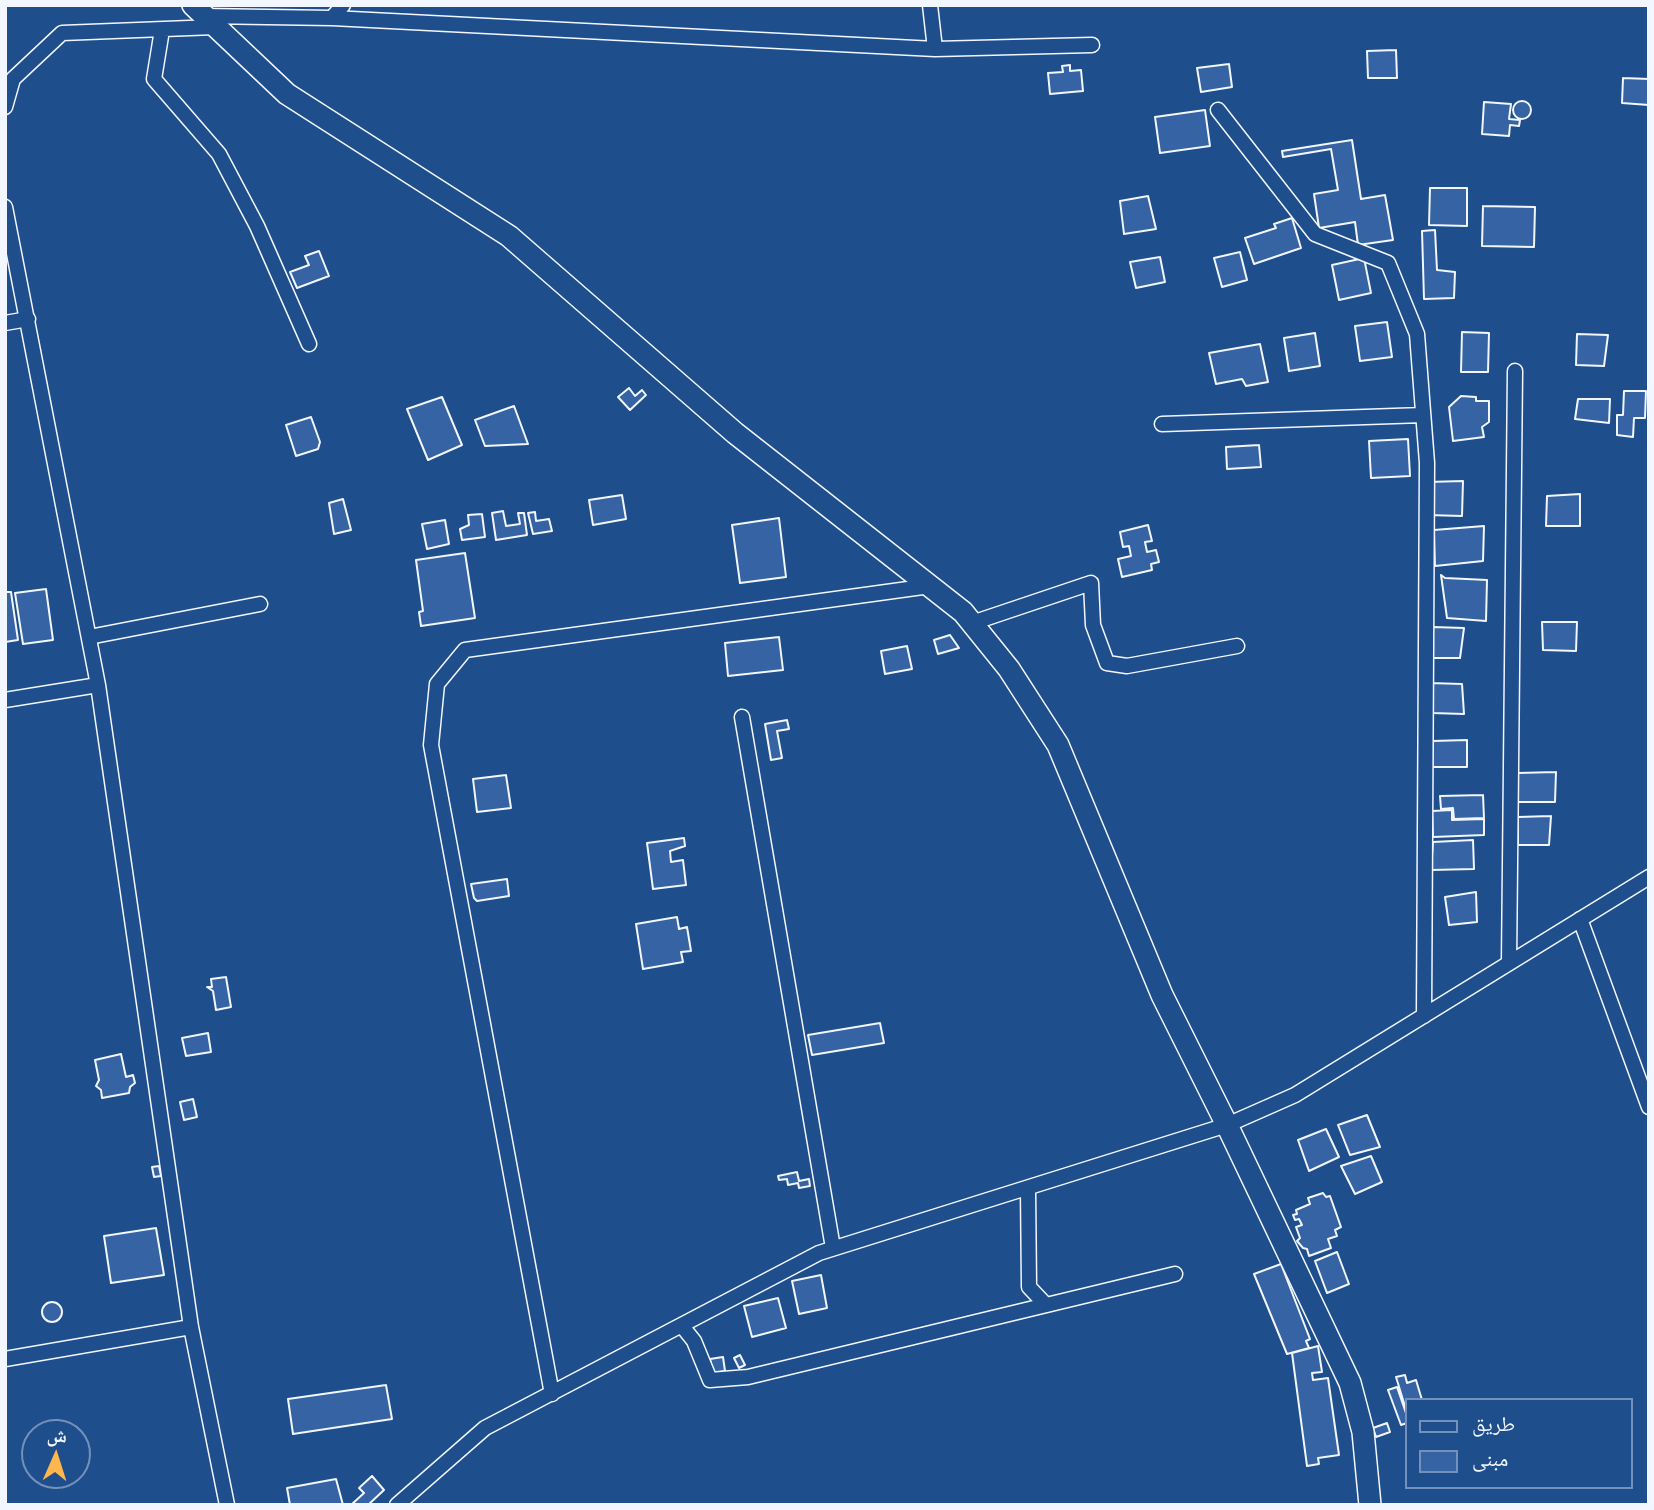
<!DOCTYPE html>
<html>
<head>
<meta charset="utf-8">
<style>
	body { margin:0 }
	#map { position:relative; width:1654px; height:1510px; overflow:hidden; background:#1f4e8c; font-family:"IBM Plex Serif","Noto Naskh Arabic",serif }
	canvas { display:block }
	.frame { position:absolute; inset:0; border:7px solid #f2f6ff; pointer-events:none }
	.legend { position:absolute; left:1405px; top:1398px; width:228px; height:91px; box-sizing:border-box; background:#1f4e8c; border:2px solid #7391ba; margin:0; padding:9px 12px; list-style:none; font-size:21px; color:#f2f6ff }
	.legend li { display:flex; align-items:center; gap:14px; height:35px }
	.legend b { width:35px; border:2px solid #7391ba }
	.north { position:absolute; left:21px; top:1419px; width:70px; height:70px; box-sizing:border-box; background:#1f4e8c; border:2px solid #7391ba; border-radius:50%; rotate:3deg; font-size:19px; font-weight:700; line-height:28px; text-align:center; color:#f2f6ff }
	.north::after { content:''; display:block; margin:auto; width:24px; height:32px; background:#ffb74d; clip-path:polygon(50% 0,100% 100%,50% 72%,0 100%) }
</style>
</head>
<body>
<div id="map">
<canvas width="1654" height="1510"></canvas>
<div class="frame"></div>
<ul class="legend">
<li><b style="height:9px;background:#1f4e8c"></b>طريق</li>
<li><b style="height:19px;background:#3563a3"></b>مبنى</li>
</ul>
<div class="north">ش</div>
</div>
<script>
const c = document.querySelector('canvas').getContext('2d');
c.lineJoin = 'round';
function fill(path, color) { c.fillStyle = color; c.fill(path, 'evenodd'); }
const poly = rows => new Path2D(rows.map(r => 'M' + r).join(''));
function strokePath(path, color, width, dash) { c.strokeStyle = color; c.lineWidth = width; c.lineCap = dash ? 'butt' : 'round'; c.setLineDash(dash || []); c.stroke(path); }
const building = poly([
	[1396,50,1397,78,1368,78,1367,51,1396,50],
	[1229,64,1232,87,1201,92,1197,68,1229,64],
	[1070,65,1070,71,1081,70,1083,91,1050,94,1048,73,1063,72,1062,66,1070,65],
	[1623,78,1649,79,1649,105,1622,103,1623,78],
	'1513 110a9 9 0 1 1 18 0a9 9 0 1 1-18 0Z',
	[1484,102,1511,104,1509,119,1520,120,1519,126,1510,125,1509,136,1482,134,1484,102],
	[1205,110,1210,146,1160,153,1155,117,1205,110],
	[1352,140,1361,199,1385,195,1393,240,1358,245,1355,222,1319,228,1314,194,1338,190,1331,149,1283,157,1282,151,1352,140],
	[1430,188,1467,188,1467,226,1429,225,1430,188],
	[1148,196,1156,229,1124,234,1120,201,1148,196],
	[1483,206,1535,207,1534,247,1482,246,1483,206],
	[1292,218,1301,248,1254,264,1245,238,1276,228,1274,224,1292,218],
	[1435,230,1437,270,1455,272,1454,298,1424,299,1422,231,1435,230],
	[319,251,329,276,297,288,290,272,309,265,305,256,319,251],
	[1240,252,1247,280,1222,287,1214,258,1240,252],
	[1160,257,1165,282,1136,288,1130,262,1160,257],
	[1364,258,1371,293,1339,300,1332,265,1364,258],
	[1387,322,1392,357,1360,361,1355,326,1387,322],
	[1462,332,1489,333,1488,372,1461,372,1462,332],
	[1315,333,1320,366,1289,371,1284,338,1315,333],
	[1577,334,1608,335,1604,366,1576,365,1577,334],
	[1260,344,1268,382,1246,386,1242,379,1216,384,1209,353,1260,344],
	[629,388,635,396,642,390,646,395,630,410,618,397,629,388],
	[1624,391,1646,391,1645,418,1634,418,1633,437,1617,435,1617,415,1623,415,1624,391],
	[1461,396,1476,397,1476,401,1489,401,1489,422,1482,427,1484,437,1453,441,1449,407,1461,396],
	[442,397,462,445,428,460,407,409,442,397],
	[1578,399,1610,399,1609,423,1575,419,1578,399],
	[514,406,528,444,485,446,475,420,514,406],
	[311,417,320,442,318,449,296,456,286,425,311,417],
	[1408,439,1410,476,1371,478,1369,441,1408,439],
	[1259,445,1261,467,1227,469,1226,447,1259,445],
	[1463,481,1462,516,1427,515,1427,482,1463,481],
	[1580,494,1580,526,1546,526,1547,496,1580,494],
	[622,495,626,519,593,525,589,500,622,495],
	[343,499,351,530,334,534,329,503,343,499],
	[503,511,506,526,520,524,518,513,524,513,527,535,496,540,492,513,503,511],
	[535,512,536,521,549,519,552,531,533,534,528,513,535,512],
	[482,514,485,537,462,540,460,529,469,525,468,515,482,514],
	[779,518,786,577,740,583,732,525,779,518],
	[445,520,449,544,427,549,422,524,445,520],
	[1148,525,1152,541,1145,542,1147,552,1156,550,1159,562,1151,564,1152,570,1122,577,1118,559,1131,556,1129,546,1123,547,1120,532,1148,525],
	[1484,526,1483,561,1435,566,1434,530,1484,526],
	[465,553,475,618,421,626,419,612,423,611,416,560,465,553],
	[1441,575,1445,578,1487,580,1486,621,1447,618,1441,575],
	[46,589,53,640,23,644,15,593,46,589],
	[5,592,11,592,18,640,5,642,5,592],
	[1542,622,1577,622,1576,651,1543,650,1542,622],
	[1433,627,1464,628,1460,658,1432,658,1433,627],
	[950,635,959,648,938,654,934,640,950,635],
	[779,637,783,670,728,676,725,643,779,637],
	[907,646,912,669,885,674,881,651,907,646],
	[1430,683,1462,684,1464,714,1432,713,1430,683],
	[787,720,789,729,777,731,782,758,771,760,765,724,787,720],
	[1467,740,1467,767,1432,767,1433,741,1467,740],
	[1556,772,1555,802,1518,802,1518,773,1556,772],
	[506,775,511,808,477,812,473,779,506,775],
	[1483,795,1484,818,1454,819,1453,808,1441,809,1440,796,1483,795],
	[1452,810,1452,820,1484,819,1484,835,1433,837,1432,811,1452,810],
	[1551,816,1549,845,1518,845,1518,817,1551,816],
	[684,838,685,846,670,851,671,862,683,860,686,885,653,889,647,843,684,838],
	[1473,840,1474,869,1431,870,1433,842,1473,840],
	[507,879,509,896,477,901,474,898,471,884,507,879],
	[1476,892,1477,922,1449,925,1445,897,1476,892],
	[677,917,679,929,687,927,691,951,681,952,683,962,643,969,636,924,677,917],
	[226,977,231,1007,216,1010,213,991,207,987,212,987,211,979,226,977],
	[880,1023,884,1043,812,1055,808,1035,880,1023],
	[208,1033,211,1052,186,1056,182,1038,208,1033],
	[121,1054,126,1077,133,1075,135,1083,130,1087,129,1093,102,1098,101,1090,96,1086,99,1080,95,1060,121,1054],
	[193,1099,197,1117,184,1120,180,1102,193,1099],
	[1367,1115,1380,1147,1350,1155,1338,1125,1367,1115],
	[1326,1129,1339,1157,1309,1171,1298,1140,1326,1129],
	[1371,1156,1382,1182,1355,1194,1341,1166,1371,1156],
	[159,1166,161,1176,154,1177,152,1167,159,1166],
	[797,1172,799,1181,809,1179,810,1186,799,1188,798,1183,788,1185,787,1179,779,1180,778,1176,797,1172],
	[1323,1193,1326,1197,1330,1196,1341,1227,1335,1230,1337,1236,1328,1239,1331,1248,1309,1256,1307,1249,1303,1248,1297,1241,1300,1238,1296,1227,1302,1225,1299,1219,1295,1220,1293,1215,1297,1214,1296,1210,1310,1204,1308,1198,1323,1193],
	[156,1228,164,1275,111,1283,104,1236,156,1228],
	[1337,1252,1349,1284,1327,1293,1315,1261,1337,1252],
	[1281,1264,1310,1339,1306,1341,1309,1348,1287,1354,1254,1274,1281,1264],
	[821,1275,827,1308,799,1314,792,1281,821,1275],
	[778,1298,786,1328,752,1337,744,1306,778,1298],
	'42 1312a10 10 0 1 1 20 0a10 10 0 1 1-20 0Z',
	[1318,1346,1322,1372,1312,1373,1313,1380,1328,1378,1339,1455,1318,1458,1319,1464,1307,1466,1292,1353,1318,1346],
	[740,1355,745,1365,739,1368,734,1358,740,1355],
	[723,1357,725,1371,713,1373,710,1359,723,1357],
	[1405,1375,1407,1383,1416,1380,1422,1400,1407,1400,1407,1413,1396,1377,1405,1375],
	[386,1385,392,1419,293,1434,288,1399,386,1385],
	[1397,1387,1407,1416,1407,1423,1401,1425,1388,1390,1397,1387],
	[1387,1423,1390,1432,1376,1437,1373,1428,1387,1423],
	[372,1476,384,1490,368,1505,351,1505,364,1493,359,1488,372,1476],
	[336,1479,343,1505,290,1505,287,1488,336,1479]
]);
fill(building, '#3563a3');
strokePath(building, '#f2f6ff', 2);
const street = poly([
	[203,16,332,18,343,5],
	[332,18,935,49,930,5],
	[162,30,154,79,219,154,257,226,309,344],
	[935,49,1092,45],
	[5,107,13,79,62,33,215,27],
	[1218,110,1315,234,1388,263,1417,334,1427,463,1424,1016],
	[5,207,98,685,191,1327,227,1505],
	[5,323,28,319],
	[1162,424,1423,415],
	[972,623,1091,583,1093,625,1107,663,1127,666,1237,646],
	[89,637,260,604],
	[5,700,98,685],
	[742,717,833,1248],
	[1580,919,1649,1107],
	[1509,963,1515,371],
	[1028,1189,1029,1287,1046,1305],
	[682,1326,694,1341,710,1380,748,1377,1175,1274],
	[5,1359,191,1327],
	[552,1394,431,745,437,684,465,650,930,586],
	[397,1505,485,1428,819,1253,1227,1125,1295,1095,1649,877]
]);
const secondary = poly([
	[193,5,287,94,509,236,735,433,963,612,1009,669,1058,745,1162,995,1227,1125,1350,1383,1363,1432,1370,1505]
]);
strokePath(street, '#f2f6ff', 17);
strokePath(secondary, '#f2f6ff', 24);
strokePath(street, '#1f4e8c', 14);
strokePath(secondary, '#1f4e8c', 21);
</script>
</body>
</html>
